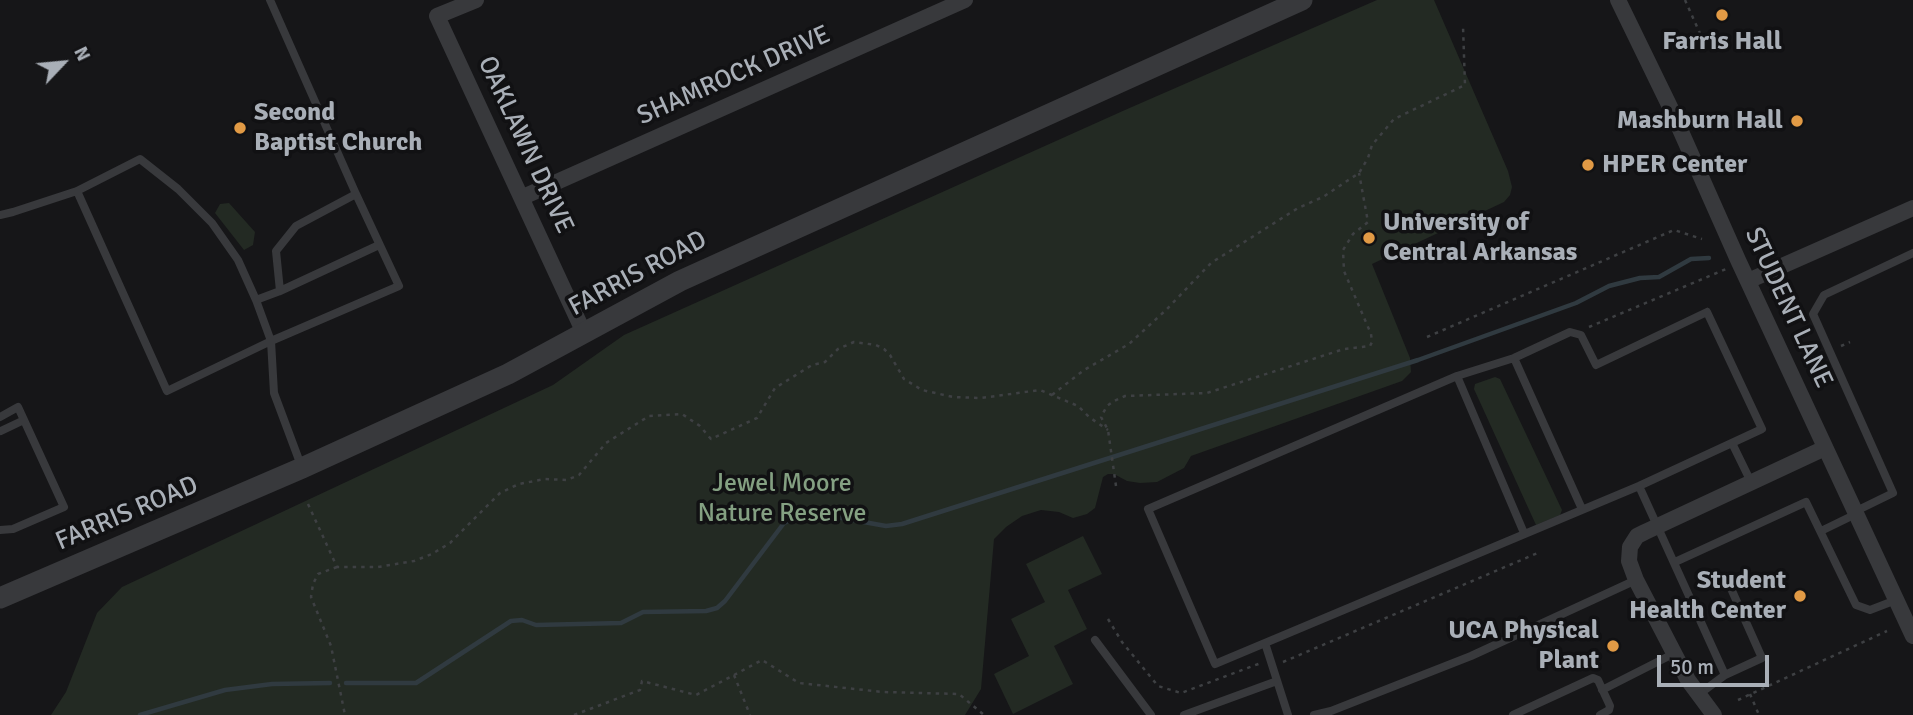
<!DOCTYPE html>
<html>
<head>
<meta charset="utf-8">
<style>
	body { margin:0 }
	#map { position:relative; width:1913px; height:715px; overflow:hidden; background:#161618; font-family:Signika,sans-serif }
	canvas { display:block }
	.north { position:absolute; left:28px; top:28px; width:70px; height:70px; -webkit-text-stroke:5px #111113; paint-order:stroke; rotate:64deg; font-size:19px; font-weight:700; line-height:28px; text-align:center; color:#a9afb7 }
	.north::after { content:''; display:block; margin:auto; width:24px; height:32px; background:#a9afb7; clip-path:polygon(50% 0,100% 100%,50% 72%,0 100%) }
	.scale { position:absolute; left:1657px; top:655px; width:112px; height:32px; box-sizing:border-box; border:4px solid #a9afb7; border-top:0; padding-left:9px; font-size:21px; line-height:24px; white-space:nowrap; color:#a9afb7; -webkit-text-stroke:5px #111113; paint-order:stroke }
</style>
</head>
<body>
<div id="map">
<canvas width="1913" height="715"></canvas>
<div class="north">N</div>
<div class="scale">50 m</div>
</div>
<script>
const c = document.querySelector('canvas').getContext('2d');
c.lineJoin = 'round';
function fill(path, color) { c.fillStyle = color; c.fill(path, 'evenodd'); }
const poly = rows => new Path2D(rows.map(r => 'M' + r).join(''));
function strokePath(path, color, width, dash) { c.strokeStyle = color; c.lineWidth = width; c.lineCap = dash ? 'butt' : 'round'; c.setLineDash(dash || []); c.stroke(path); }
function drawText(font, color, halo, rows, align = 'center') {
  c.font = font + ' Signika,sans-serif'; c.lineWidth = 7; c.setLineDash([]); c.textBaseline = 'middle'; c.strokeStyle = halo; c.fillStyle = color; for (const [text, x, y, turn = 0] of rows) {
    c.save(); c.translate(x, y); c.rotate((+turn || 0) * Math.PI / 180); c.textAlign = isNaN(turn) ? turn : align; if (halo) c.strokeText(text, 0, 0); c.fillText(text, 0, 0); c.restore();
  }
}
fill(poly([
	[1377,0,1434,0,1508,171,1512,187,1510,195,1504,202,1372,264,1410,358,1411,372,1402,381,1191,456,1184,468,1157,482,1140,483,1127,481,1114,474,1108,474,1103,477,1095,508,1087,514,1073,518,1059,512,1041,510,1022,516,1006,527,994,539,981,689,965,715,51,715,66,692,97,613,122,587,553,385,624,335,1125,110],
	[229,203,255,232,253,245,244,250,215,213,220,204],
	[1495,377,1500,379,1562,510,1560,515,1536,525,1474,389,1475,384],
	[1083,536,1102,574,1068,590,1087,629,1054,646,1073,684,1013,714,994,674,1029,656,1011,619,1045,602,1026,564]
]), '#232a23');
strokePath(poly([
	[346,683,416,683,511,621,522,620,536,625,621,623,643,612,706,611,717,608,725,601,784,523,801,515,819,514,886,526,902,524,1418,360,1576,303,1609,286,1640,278,1659,277,1691,259,1709,258],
	[140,715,225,690,272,684,330,683]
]), '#303a40', 4.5);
strokePath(poly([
	[1685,0,1707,49],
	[1589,327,1726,269],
	[1427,337,1674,230,1702,239],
	[1841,346,1850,342],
	[1052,395,1084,370,1129,344,1166,310,1211,263,1298,208,1323,197,1359,173,1368,158,1372,145,1394,119,1465,85,1463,26],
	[1116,486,1108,430,1101,417,1107,406,1114,401,1125,396,1207,393,1344,349,1370,346,1372,342,1371,334,1344,271,1343,250,1353,234,1368,222,1359,173],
	[308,504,337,567,378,567,414,561,432,554,450,543,500,493,519,484,545,479,567,480,579,475,606,443,649,416,682,414,700,426,711,439,757,418,775,388,812,365,825,362,838,349,854,342,876,345,884,349,890,355,904,379,922,390,953,397,981,398,1040,390,1078,406,1089,417,1108,430],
	[337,567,318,574,313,584,311,597,331,646,345,715],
	[1108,619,1122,642,1158,686,1181,693,1261,663],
	[1283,662,1540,552],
	[734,675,762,660,799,683,883,692,959,694,984,715],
	[1750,694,1759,715],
	[1738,700,1887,631],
	[574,715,640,690,642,681,696,695,734,675,750,715]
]), '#3e4043', 2.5, [3.5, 5]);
strokePath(poly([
	[270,0,356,194],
	[0,215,13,212,77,191,140,159,178,189,212,223,238,260,256,300,280,291,276,251,296,226,356,194,399,286,271,341,167,391,77,191],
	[280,291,379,245],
	[256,300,271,341,274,393,302,468],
	[1707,312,1762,429,1639,486,1215,664,1148,509,1457,376,1514,358,1570,332,1581,335,1596,365,1707,312],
	[1514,358,1582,509],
	[1457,376,1524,533],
	[0,417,18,407,64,507,13,529,0,530],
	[1,431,24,420],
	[1732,443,1751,482],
	[1639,486,1725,675],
	[1854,512,1893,493,1813,314,1824,295,1913,253],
	[1821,531,1856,514],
	[1675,562,1806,502,1856,605,1870,610,1896,600],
	[1095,640,1151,715],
	[1265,643,1288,715],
	[1602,690,1673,654],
	[1698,695,1725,675,1762,658,1729,584],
	[1184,715,1277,681],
	[1314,715,1331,711,1471,656,1636,580],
	[1513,715,1593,678,1598,680,1610,706,1609,710,1600,715]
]), '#38393c', 8);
strokePath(poly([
	[476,0,437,16,584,333],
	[1618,0,1671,109,1738,260,1913,636],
	[523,197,965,0],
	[1748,281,1913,208],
	[1714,715,1688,680,1636,580,1629,561,1630,547,1637,536,1645,532,1825,448]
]), '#38393c', 16);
strokePath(poly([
	[0,598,302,468,508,374,680,281,1302,0]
]), '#38393c', 21);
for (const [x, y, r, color] of [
	[1722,15,7,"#e19a45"],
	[1797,121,7,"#e19a45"],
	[240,128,7,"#e19a45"],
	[1588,165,7,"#e19a45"],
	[1369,238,7,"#e19a45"],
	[1800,596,7,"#e19a45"],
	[1613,646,7,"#e19a45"]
]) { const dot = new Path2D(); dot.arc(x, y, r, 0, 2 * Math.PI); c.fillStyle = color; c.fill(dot); strokePath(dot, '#111113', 2.5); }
drawText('bold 26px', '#a9afb7', '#111113', [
	["Farris Hall",1722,42,"center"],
	["Second",254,113],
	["Baptist Church",254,143],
	["Mashburn Hall",1783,121,"right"],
	["HPER Center",1602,165],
	["University of",1383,223],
	["Central Arkansas",1383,253],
	["Student",1786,581,"right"],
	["Health Center",1786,611,"right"],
	["UCA Physical",1599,631,"right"],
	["Plant",1599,661,"right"]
], 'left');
drawText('26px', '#a9afb7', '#111113', [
	["SHAMROCK DRIVE",734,76,-24],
	["OAKLAWN DRIVE",525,145,65],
	["FARRIS ROAD",638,274,-28],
	["STUDENT LANE",1788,308,65],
	["FARRIS ROAD",127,514,-23]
]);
drawText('26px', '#84a082', '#111113', [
	["Jewel Moore",782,484],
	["Nature Reserve",782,514]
]);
</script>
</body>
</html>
